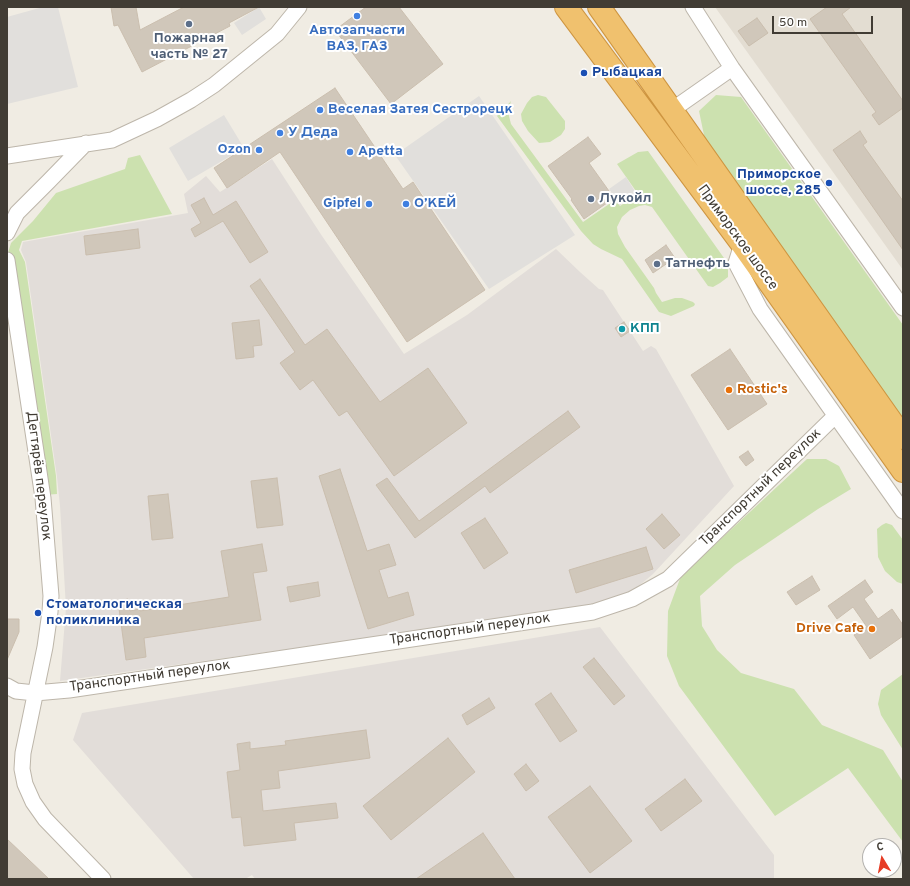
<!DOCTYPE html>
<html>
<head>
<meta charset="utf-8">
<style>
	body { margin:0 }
	#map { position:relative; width:910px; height:886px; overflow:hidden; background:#f0ece3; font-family:Overpass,sans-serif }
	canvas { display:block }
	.frame { position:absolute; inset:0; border:8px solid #413c34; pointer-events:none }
	.north { position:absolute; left:862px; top:838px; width:40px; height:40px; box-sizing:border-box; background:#fff; border:1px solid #b3b1ae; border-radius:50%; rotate:350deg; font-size:11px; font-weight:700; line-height:16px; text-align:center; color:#413c34 }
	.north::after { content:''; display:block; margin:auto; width:14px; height:18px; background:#e63c25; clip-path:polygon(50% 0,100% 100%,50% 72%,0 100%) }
	.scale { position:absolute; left:772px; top:16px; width:101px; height:18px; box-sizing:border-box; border:2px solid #413c34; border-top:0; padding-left:5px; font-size:12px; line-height:14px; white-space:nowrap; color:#413c34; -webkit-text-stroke:3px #fff; paint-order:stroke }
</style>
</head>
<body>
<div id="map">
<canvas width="910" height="886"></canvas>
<div class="frame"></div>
<div class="north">С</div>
<div class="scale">50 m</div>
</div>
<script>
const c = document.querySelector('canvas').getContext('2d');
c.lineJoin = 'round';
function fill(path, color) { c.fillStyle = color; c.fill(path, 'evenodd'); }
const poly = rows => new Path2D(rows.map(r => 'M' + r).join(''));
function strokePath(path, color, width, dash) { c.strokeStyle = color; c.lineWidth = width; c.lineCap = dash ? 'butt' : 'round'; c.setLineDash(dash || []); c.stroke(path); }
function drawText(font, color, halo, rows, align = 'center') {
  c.font = font + ' Overpass,sans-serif'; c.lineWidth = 4; c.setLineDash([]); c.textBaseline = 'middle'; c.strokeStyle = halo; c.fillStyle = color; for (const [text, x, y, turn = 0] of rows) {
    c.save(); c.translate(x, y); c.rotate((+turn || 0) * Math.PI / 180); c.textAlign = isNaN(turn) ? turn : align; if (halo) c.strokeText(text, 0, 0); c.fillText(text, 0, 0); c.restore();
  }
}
fill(poly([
	[715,7,903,7,903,270]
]), '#e3ddd2');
fill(poly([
	[272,159,322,236,404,354,467,315,556,249,580,272,599,289,603,290,643,351,651,346,656,349,734,486,653,574,629,594,592,607,60,681,66,608,60,506,57,477,26,262,21,250,23,242,188,213,184,194,206,176,220,192],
	[600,627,774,855,774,879,255,879,252,875,245,879,194,879,73,740,82,713]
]), '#e2ddd9');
fill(poly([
	[538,95,546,97,565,121,565,129,561,135,550,142,539,143,528,131,522,121,521,114,527,103,532,97],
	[716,95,741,97,903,325,903,420,705,140,699,111],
	[511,101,508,112,511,124,583,222,615,200,620,206,638,194,617,164,638,152,648,151,724,258,728,270,728,277,720,283,713,287,708,286,652,207,645,205,639,206,630,210,622,217,617,227,618,234,625,247,654,288,656,293,662,302,675,298,682,298,693,302,695,304,694,306,671,316,659,312,622,259,601,249,593,244,581,231,497,116],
	[140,155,172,214,22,241,19,250,25,262,56,476,57,494,44,495,8,253,11,243,33,221,56,193,125,169,128,158],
	[807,459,826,459,839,466,851,489,818,509,735,565,700,596,702,626,717,650,741,673,794,689,822,725,883,750,903,782,903,842,848,768,775,816,679,686,667,656,668,611,681,576],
	[886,523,892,525,903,540,903,584,897,582,885,571,878,557,877,529,882,525],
	[903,674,903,750,881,715,878,704,881,690]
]), '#cce1af');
fill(poly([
	[43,7,58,7,78,87,7,104,7,17],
	[259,7,266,19,242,35,234,23],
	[479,96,575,235,489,289,395,155],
	[224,115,244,148,188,181,169,148],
	[626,177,636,193,620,205,609,189]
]), '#e1dfdc');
const building = poly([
	[111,7,136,7,140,30,184,7,259,7,229,23,230,26,142,72,118,25,114,26,111,7],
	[366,7,399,7,443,64,391,104,335,30,366,7],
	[827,7,851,7,842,14,903,101,903,108,879,125,872,115,876,112,810,19,827,7],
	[757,18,768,33,749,46,738,31,757,18],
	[335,88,403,189,413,182,485,290,407,342,280,152,227,188,214,168,335,88],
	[860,131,867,142,863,145,903,201,903,250,833,150,860,131],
	[588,137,601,154,589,163,614,198,584,219,571,200,572,199,548,166,588,137],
	[204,198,213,215,236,201,268,252,250,263,223,221,195,237,191,229,201,223,191,205,204,198],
	[138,229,140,248,86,255,84,236,138,229],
	[666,245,675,258,653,273,645,260,666,245],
	[260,279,305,345,327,329,380,402,428,368,467,423,394,476,347,411,339,416,313,380,300,390,280,363,295,352,250,286,260,279],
	[259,320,262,345,253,346,254,357,236,359,232,323,259,320],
	[624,322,630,331,621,337,615,328,624,322],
	[730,349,767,404,728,430,691,375,730,349],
	[568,411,580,427,490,493,485,486,415,538,376,485,387,478,419,521,568,411],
	[748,451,754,460,746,466,739,457,748,451],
	[340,469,367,551,389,544,396,565,379,570,388,598,408,592,414,615,368,629,319,476,340,469],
	[277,478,283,525,257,528,251,481,277,478],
	[168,494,173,538,152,540,148,496,168,494],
	[662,514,680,535,664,549,646,529,662,514],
	[485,518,508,553,484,569,461,533,485,518],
	[262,544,267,571,253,573,261,620,144,638,146,657,126,660,118,601,128,599,130,611,140,609,140,611,229,597,221,551,262,544],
	[646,547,653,569,576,593,569,570,646,547],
	[812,576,820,590,796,605,787,592,812,576],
	[865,580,873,592,864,599,878,619,892,609,903,625,903,636,870,659,854,635,867,627,853,607,837,619,828,606,865,580],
	[318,582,320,596,290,602,287,587,318,582],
	[7,619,19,619,19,632,7,660,7,619],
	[594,658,625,696,614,705,583,667,594,658],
	[551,693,577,731,560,742,535,704,551,693],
	[489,698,495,708,467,725,462,715,489,698],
	[366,730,370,758,278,771,280,788,261,790,263,811,336,803,338,818,294,823,296,840,244,846,241,817,232,818,227,772,240,770,237,744,250,742,250,749,286,745,285,741,366,730],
	[448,738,475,772,391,840,363,806,448,738],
	[526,764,539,781,526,791,514,774,526,764],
	[685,779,702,801,661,831,645,809,685,779],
	[590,786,632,841,590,873,548,817,590,786],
	[483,833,515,879,416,879,483,833],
	[7,839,49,879,7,879,7,839]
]);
fill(building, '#d0c7ba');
strokePath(building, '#cabeae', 1);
const street = poly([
	[693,7,732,68,903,308],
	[672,110,732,68],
	[7,156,112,140,157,119,191,100,214,85,277,34,299,7],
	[7,233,17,213,49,181,86,143],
	[742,244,736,263,760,309,903,511],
	[7,260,43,498,51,596,50,612,45,647,23,753,22,769,25,784,33,802,45,819,103,879],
	[7,686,16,691,35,693,69,690,593,612,632,599,668,579,835,416]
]);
const highway = poly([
	[566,7,742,244,903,471],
	[599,7,903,438]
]);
strokePath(street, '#bdb6aa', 17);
strokePath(highway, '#ce9540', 24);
strokePath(street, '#fff', 15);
strokePath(highway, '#f0c16e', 22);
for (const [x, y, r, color] of [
	[357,16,4,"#3f7fe0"],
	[189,24,4,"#5c6f8a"],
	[584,73,4,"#1a4fb4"],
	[320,110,4,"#3f7fe0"],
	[280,133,4,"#3f7fe0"],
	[259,150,4,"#3f7fe0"],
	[350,152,4,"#3f7fe0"],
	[829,183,4,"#1a4fb4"],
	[591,199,4,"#5c6f8a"],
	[369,204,4,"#3f7fe0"],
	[406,204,4,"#3f7fe0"],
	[657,264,4,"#5c6f8a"],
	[622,329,4,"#0f9aa8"],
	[729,390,4,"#e8710a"],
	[38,613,4,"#1a4fb4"],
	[872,629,4,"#e8710a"]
]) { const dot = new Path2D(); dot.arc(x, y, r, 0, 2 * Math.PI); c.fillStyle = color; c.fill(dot); strokePath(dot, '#fff', 1.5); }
drawText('bold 14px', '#366cbe', '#fff', [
	["Автозапчасти",357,31,"center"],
	["ВАЗ, ГАЗ",357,47,"center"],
	["Веселая Затея Сестрорецк",328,110],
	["У Деда",288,133],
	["Ozon",251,150,"right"],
	["Apetta",358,152],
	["Gipfel",361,204,"right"],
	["О’КЕЙ",414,204]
], 'left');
drawText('bold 14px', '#4e5e75', '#fff', [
	["Пожарная",189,39,"center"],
	["часть № 27",189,55,"center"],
	["Лукойл",599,199],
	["Татнефть",665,264]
], 'left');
drawText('bold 14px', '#164399', '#fff', [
	["Рыбацкая",592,73],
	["Приморское",821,175,"right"],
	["шоссе, 285",821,191,"right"],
	["Стоматологическая",46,605],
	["поликлиника",46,621]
], 'left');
drawText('14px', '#413c34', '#fff', [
	["Приморское шоссе",737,238,54],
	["Дегтярёв переулок",38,476,83],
	["Транспортный переулок",761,488,-44],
	["Транспортный переулок",470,630,-8],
	["Транспортный переулок",150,677,-8]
]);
drawText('bold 14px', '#0d838f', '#fff', [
	["КПП",630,329]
], 'left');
drawText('bold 14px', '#c56008', '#fff', [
	["Rostic's",737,390],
	["Drive Cafe",864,629,"right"]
], 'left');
</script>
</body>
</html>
